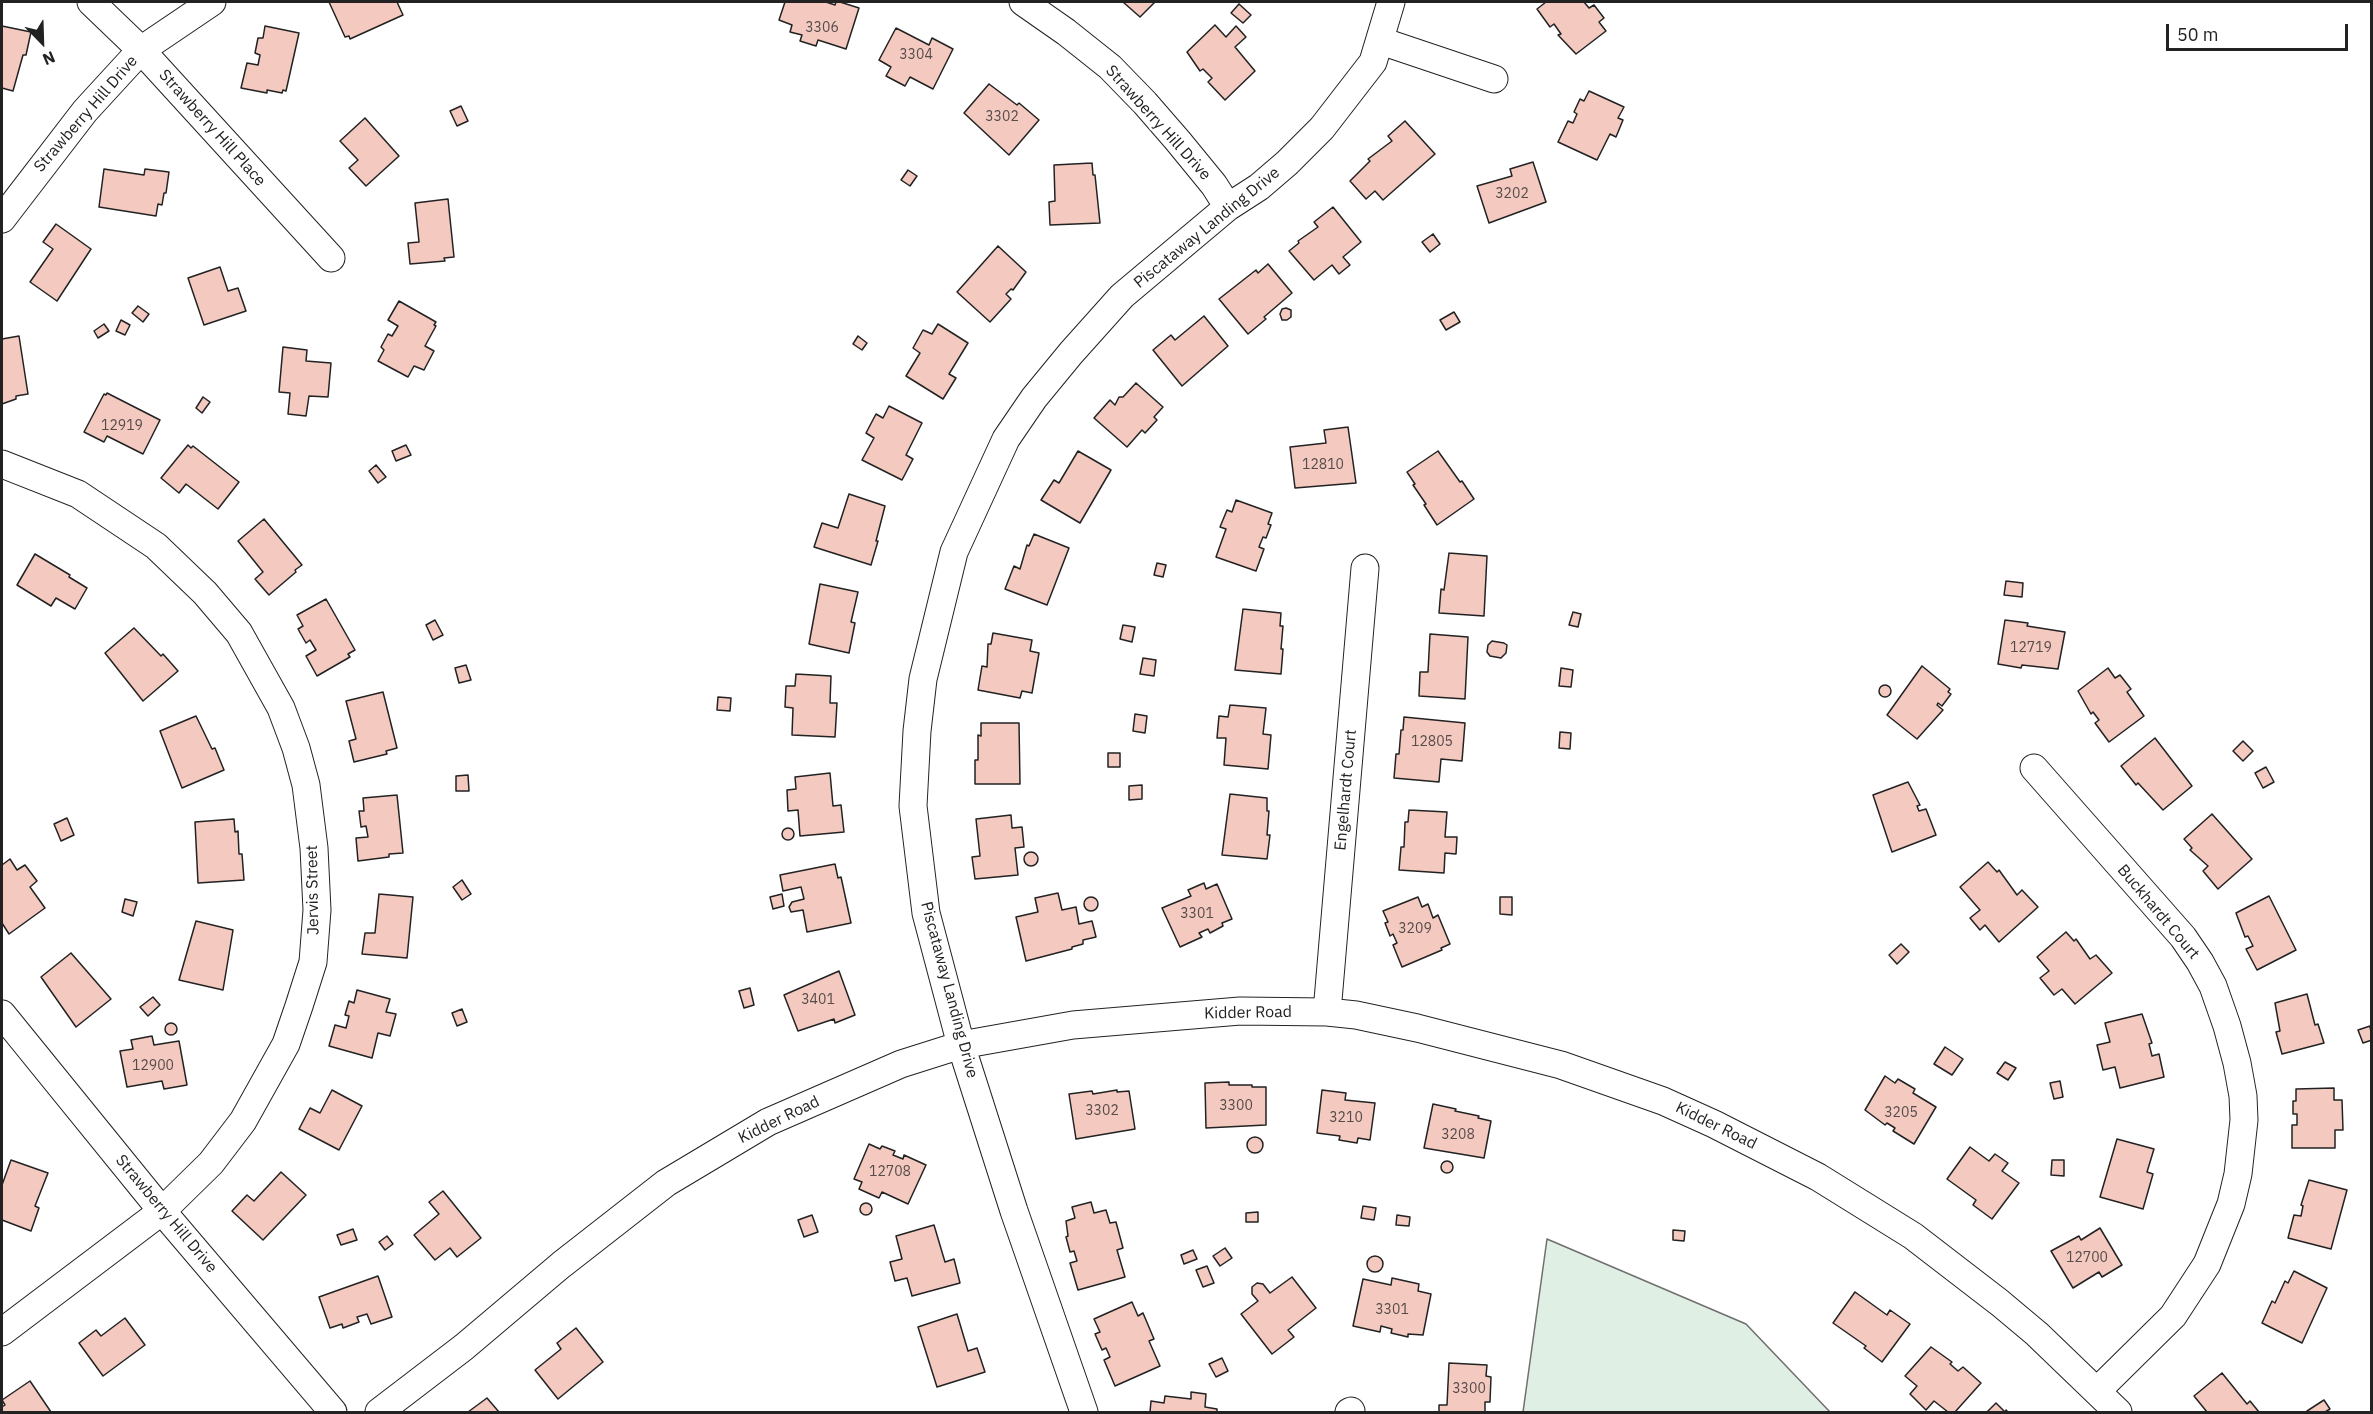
<!DOCTYPE html>
<html>
<head>
<meta charset="utf-8">
<style>
	body { margin:0 }
	#map { position:relative; width:2373px; height:1414px; overflow:hidden; background:#fff; font-family:"IBM Plex Sans",sans-serif }
	canvas { display:block }
	.frame { position:absolute; inset:0; border:3px solid #222; pointer-events:none }
	.north { position:absolute; left:12px; top:12px; width:60px; height:60px; -webkit-text-stroke:4px #fff; paint-order:stroke; rotate:157deg; font-size:16px; font-weight:700; line-height:24px; text-align:center; color:#222 }
	.north::after { content:''; display:block; margin:auto; width:21px; height:27px; background:#222; clip-path:polygon(50% 0,100% 100%,50% 72%,0 100%) }
	.scale { position:absolute; left:2166px; top:24px; width:182px; height:27px; box-sizing:border-box; border:3px solid #222; border-top:0; padding-left:8px; font-size:18px; line-height:21px; white-space:nowrap; color:#222; -webkit-text-stroke:4px #fff; paint-order:stroke }
</style>
</head>
<body>
<div id="map">
<canvas width="2373" height="1414"></canvas>
<div class="frame"></div>
<div class="north">N</div>
<div class="scale">50 m</div>
</div>
<script>
const c = document.querySelector('canvas').getContext('2d');
c.lineJoin = 'round';
function fill(path, color) { c.fillStyle = color; c.fill(path, 'evenodd'); }
const poly = rows => new Path2D(rows.map(r => 'M' + r).join(''));
function strokePath(path, color, width, dash) { c.strokeStyle = color; c.lineWidth = width; c.lineCap = dash ? 'butt' : 'round'; c.setLineDash(dash || []); c.stroke(path); }
function drawText(font, color, halo, rows, align = 'center') {
  c.font = font + ' "IBM Plex Sans",sans-serif'; c.lineWidth = 4.5; c.setLineDash([]); c.textBaseline = 'middle'; c.strokeStyle = halo; c.fillStyle = color; for (const [text, x, y, turn = 0] of rows) {
    c.save(); c.translate(x, y); c.rotate((+turn || 0) * Math.PI / 180); c.textAlign = isNaN(turn) ? turn : align; if (halo) c.strokeText(text, 0, 0); c.fillText(text, 0, 0); c.restore();
  }
}
const green = poly([
	[1547,1239,1746,1324,1830,1412,1523,1412,1547,1239]
]);
fill(green, '#e0efe3');
strokePath(green, '#6f6f6f', 1.5);
const building = poly([
	[329,2,397,2,403,15,350,39,349,36,345,37,329,2],
	[785,2,826,2,835,5,836,2,840,2,859,8,846,49,818,40,816,46,800,41,802,35,790,32,792,25,779,20,785,2],
	[1123,2,1155,2,1140,17,1123,2],
	[1546,2,1584,2,1589,8,1594,5,1604,18,1599,22,1606,31,1576,54,1558,35,1561,34,1554,24,1550,27,1537,9,1546,2],
	[1239,4,1251,15,1243,23,1231,13,1239,4],
	[1215,25,1226,37,1236,26,1246,37,1235,47,1255,71,1225,100,1208,82,1212,78,1203,69,1200,71,1187,52,1215,25],
	[2,26,31,32,26,55,23,55,13,91,2,88,2,26],
	[265,26,299,33,286,91,283,90,282,93,267,90,267,93,241,88,247,63,258,65,260,55,255,53,258,38,263,38,265,26],
	[896,28,929,45,932,38,953,49,933,89,910,77,905,86,886,76,891,67,879,60,896,28],
	[989,84,1017,105,1019,103,1039,120,1009,155,964,113,989,84],
	[1589,91,1624,107,1618,118,1623,120,1616,137,1610,134,1597,160,1558,142,1568,121,1573,123,1577,114,1574,112,1580,99,1584,101,1589,91],
	[461,106,468,121,457,126,450,111,461,106],
	[365,118,399,156,366,186,349,168,358,160,340,141,365,118],
	[1405,121,1435,154,1383,200,1375,191,1366,199,1350,181,1370,161,1368,159,1392,141,1388,136,1405,121],
	[1533,162,1546,202,1489,223,1477,186,1512,176,1510,169,1533,162],
	[1092,163,1093,175,1095,175,1100,223,1050,225,1049,202,1055,201,1054,165,1092,163],
	[104,169,144,175,145,169,169,172,166,193,164,193,162,205,158,204,156,216,99,207,104,169],
	[908,170,917,176,910,186,901,180,908,170],
	[448,199,454,257,444,258,445,261,410,264,408,243,419,242,415,203,448,199],
	[1333,207,1361,242,1343,257,1350,265,1339,274,1332,265,1314,280,1289,251,1299,243,1298,241,1318,227,1314,222,1333,207],
	[56,224,91,249,57,301,30,282,53,249,43,242,56,224],
	[1433,234,1440,244,1430,252,1422,242,1433,234],
	[998,246,1026,272,1013,290,1011,289,1006,294,1011,299,990,322,957,292,998,246],
	[1268,264,1292,293,1264,317,1266,319,1248,334,1219,299,1256,270,1258,273,1268,264],
	[220,267,228,291,238,288,246,311,204,325,188,278,220,267],
	[399,301,436,322,434,325,436,326,425,346,434,351,424,370,414,366,408,377,378,361,384,350,381,347,388,334,392,336,398,326,388,320,399,301],
	[138,306,149,314,143,322,132,313,138,306],
	[1286,308,1291,310,1291,317,1287,320,1282,320,1280,314,1282,309,1286,308],
	[1454,312,1460,322,1446,330,1440,320,1454,312],
	[1204,316,1228,346,1182,386,1153,350,1171,335,1175,340,1204,316],
	[121,320,130,325,125,335,116,331,121,320],
	[104,324,109,331,98,338,94,331,104,324],
	[938,324,968,343,949,374,956,378,943,399,906,376,920,353,913,348,923,330,932,334,938,324],
	[19,336,28,394,16,396,16,399,2,404,2,339,19,336],
	[858,336,867,343,862,350,853,344,858,336],
	[283,347,307,350,306,361,331,363,328,397,309,396,306,416,288,414,290,393,279,392,283,347],
	[1136,383,1163,407,1154,417,1157,420,1145,433,1142,430,1127,447,1094,418,1110,400,1115,405,1119,397,1123,397,1136,383],
	[107,393,160,420,143,454,107,436,104,442,84,432,104,394,106,395,107,393],
	[203,397,210,402,202,413,196,408,203,397],
	[889,406,922,423,906,455,913,459,902,480,862,460,874,438,866,433,876,414,883,418,889,406],
	[1348,427,1356,483,1295,488,1290,447,1326,443,1324,430,1348,427],
	[188,445,191,448,193,446,239,482,218,509,186,484,179,493,161,478,188,445],
	[406,445,411,455,396,461,392,451,406,445],
	[1078,451,1111,470,1080,523,1041,500,1054,480,1059,483,1078,451],
	[1438,451,1460,482,1462,481,1474,499,1437,525,1424,505,1426,504,1413,485,1415,484,1407,472,1438,451],
	[376,465,386,477,378,483,369,471,376,465],
	[849,494,885,506,876,541,878,541,871,565,814,547,822,523,838,528,849,494],
	[1236,500,1272,513,1268,524,1271,525,1266,538,1263,537,1259,547,1264,549,1256,571,1216,557,1226,529,1220,527,1227,510,1232,512,1236,500],
	[264,519,302,565,295,570,296,572,269,595,255,579,263,572,238,541,264,519],
	[1034,534,1069,548,1047,605,1005,589,1014,566,1020,569,1027,545,1029,546,1034,534],
	[1449,553,1487,556,1484,616,1439,613,1441,589,1444,590,1449,553],
	[35,554,70,575,69,577,87,588,75,609,56,598,51,606,17,585,35,554],
	[1157,563,1166,565,1163,577,1154,575,1157,563],
	[2006,581,2023,583,2022,597,2004,595,2006,581],
	[820,584,858,592,851,622,855,623,849,653,809,644,820,584],
	[326,599,355,650,348,654,350,657,317,676,306,656,316,650,310,640,306,643,298,629,303,626,297,615,326,599],
	[1243,609,1281,613,1280,626,1283,626,1281,649,1283,649,1281,674,1235,670,1243,609],
	[1573,612,1581,614,1578,627,1569,625,1573,612],
	[435,620,443,635,433,640,426,625,435,620],
	[2005,620,2028,623,2027,626,2065,632,2058,669,2022,665,2021,668,1998,664,2005,620],
	[1123,625,1135,627,1132,642,1120,639,1123,625],
	[134,628,161,656,163,654,178,671,143,701,105,653,134,628],
	[993,633,1032,640,1030,651,1039,653,1032,693,1022,691,1020,698,978,690,982,666,987,667,988,644,991,644,993,633],
	[1430,634,1468,637,1465,699,1419,696,1420,672,1428,672,1430,634],
	[1492,641,1504,643,1507,645,1506,653,1501,658,1490,656,1487,652,1488,645,1492,641],
	[1143,658,1156,660,1154,676,1140,674,1143,658],
	[466,665,471,680,459,683,455,668,466,665],
	[1922,666,1950,689,1948,692,1951,694,1942,706,1938,703,1937,705,1943,710,1917,739,1887,715,1922,666],
	[1561,668,1573,670,1571,687,1559,686,1561,668],
	[2108,668,2115,678,2120,675,2131,689,2127,692,2144,716,2109,742,2095,723,2099,720,2093,712,2091,714,2078,691,2108,668],
	[796,674,831,676,830,703,837,703,835,737,792,735,793,708,785,707,786,686,795,686,796,674],
	'1879 691a6 6 0 1 1 12 0a6 6 0 1 1-12 0Z',
	[383,692,397,748,386,751,387,754,354,762,349,741,356,739,346,701,383,692],
	[718,697,731,698,730,711,717,710,718,697],
	[1230,705,1266,708,1263,734,1271,735,1268,769,1224,765,1226,738,1217,738,1219,716,1228,717,1230,705],
	[1135,714,1147,716,1145,733,1133,731,1135,714],
	[196,716,212,749,215,748,224,770,182,788,160,731,196,716],
	[1404,717,1465,723,1462,761,1441,759,1439,782,1394,778,1396,754,1399,754,1401,730,1403,730,1404,717],
	[981,723,1019,723,1020,784,975,784,975,760,978,760,978,735,981,736,981,723],
	[1560,732,1571,733,1570,749,1559,748,1560,732],
	[2155,738,2192,786,2163,810,2138,783,2136,785,2121,766,2155,738],
	[2243,741,2253,751,2243,761,2233,751,2243,741],
	[1108,753,1120,753,1120,767,1108,767,1108,753],
	[2266,767,2274,782,2263,788,2255,773,2266,767],
	[830,773,833,806,841,805,844,832,800,836,798,810,788,811,787,790,796,789,795,777,830,773],
	[468,775,469,791,456,791,456,776,468,775],
	[1908,782,1920,805,1917,806,1919,811,1926,809,1936,835,1892,852,1873,795,1908,782],
	[1142,785,1142,799,1129,800,1129,786,1142,785],
	[1230,794,1267,798,1267,811,1269,811,1267,835,1270,835,1267,859,1222,855,1230,794],
	[397,795,403,853,389,854,389,857,358,861,356,838,368,837,366,826,361,827,359,811,364,811,363,798,397,795],
	[1409,810,1447,812,1445,837,1457,837,1456,854,1445,853,1444,873,1399,870,1401,847,1404,847,1405,822,1408,822,1409,810],
	[2212,814,2252,859,2218,889,2203,871,2208,866,2190,850,2192,848,2184,839,2212,814],
	[1011,815,1012,828,1022,827,1024,847,1015,848,1018,875,975,879,972,857,980,856,976,819,1011,815],
	[67,818,74,835,61,841,54,824,67,818],
	[234,819,235,832,238,831,239,854,242,854,244,880,198,883,195,822,234,819],
	'782 834a6 6 0 1 1 12 0a6 6 0 1 1-12 0Z',
	'1024 859a7 7 0 1 1 14 0a7 7 0 1 1-14 0Z',
	[10,859,17,870,25,865,37,881,30,887,45,908,9,934,2,923,2,865,10,859],
	[1988,862,1997,872,1999,870,2017,895,2022,890,2038,907,1999,942,1985,925,1980,930,1970,918,1980,910,1960,887,1988,862],
	[835,864,838,878,841,877,851,923,807,932,803,910,791,912,789,907,792,902,804,899,801,887,783,891,780,875,835,864],
	[462,880,471,894,462,900,453,887,462,880],
	[1204,883,1206,889,1217,884,1232,919,1222,923,1223,926,1210,933,1208,929,1199,933,1202,937,1180,947,1162,908,1191,896,1188,890,1204,883],
	[1058,893,1062,910,1076,907,1079,924,1092,921,1096,937,1083,940,1083,944,1072,947,1072,949,1026,961,1016,917,1038,912,1035,898,1058,893],
	[379,894,413,897,407,958,362,954,365,933,375,933,379,894],
	[782,894,784,906,773,909,770,897,782,894],
	[2269,896,2296,950,2257,970,2246,949,2253,946,2248,936,2245,937,2236,913,2269,896],
	[1418,897,1422,907,1428,904,1433,918,1438,915,1450,944,1441,948,1442,950,1402,967,1393,945,1397,943,1393,934,1390,936,1385,923,1388,922,1383,911,1418,897],
	[1500,897,1512,897,1512,915,1500,914,1500,897],
	'1084 904a7 7 0 1 1 14 0a7 7 0 1 1-14 0Z',
	[125,899,137,902,133,916,122,912,125,899],
	[196,921,233,930,223,990,179,980,196,921],
	[2066,932,2074,941,2076,939,2090,959,2096,955,2112,973,2075,1004,2062,989,2054,995,2040,978,2049,971,2037,957,2066,932],
	[1901,944,1909,952,1897,964,1889,955,1901,944],
	[71,953,111,999,76,1027,41,977,71,953],
	[839,971,855,1015,835,1023,834,1019,798,1031,784,995,839,971],
	[750,988,754,1005,744,1008,739,991,750,988],
	[357,990,390,999,386,1012,396,1014,390,1036,378,1033,372,1058,329,1046,335,1025,346,1028,349,1016,345,1015,349,1001,354,1003,357,990],
	[2307,994,2315,1025,2318,1024,2324,1043,2282,1054,2276,1032,2280,1031,2275,1003,2307,994],
	[153,997,160,1005,148,1016,140,1007,153,997],
	[462,1009,467,1022,457,1026,452,1013,462,1009],
	[2142,1014,2152,1043,2149,1044,2152,1056,2159,1054,2164,1077,2120,1088,2115,1067,2103,1070,2097,1045,2110,1042,2105,1023,2142,1014],
	'165 1029a6 6 0 1 1 12 0a6 6 0 1 1-12 0Z',
	[2370,1026,2372,1040,2363,1043,2358,1030,2370,1026],
	[152,1036,154,1045,179,1041,187,1085,164,1089,162,1081,127,1087,120,1051,133,1049,131,1040,152,1036],
	[1945,1047,1963,1059,1952,1075,1934,1064,1945,1047],
	[2005,1062,2016,1068,2008,1080,1997,1073,2005,1062],
	[1885,1076,1895,1083,1898,1079,1915,1089,1913,1093,1936,1107,1914,1144,1893,1131,1895,1128,1887,1123,1885,1125,1865,1110,1885,1076],
	[2060,1081,2063,1097,2054,1099,2050,1083,2060,1081],
	[1229,1082,1229,1085,1252,1085,1252,1087,1266,1087,1266,1125,1206,1128,1205,1083,1229,1082],
	[2334,1088,2334,1100,2342,1100,2343,1130,2335,1130,2335,1148,2292,1148,2292,1125,2297,1125,2297,1114,2293,1114,2293,1101,2296,1101,2296,1089,2334,1088],
	[332,1090,362,1106,339,1150,299,1129,310,1108,320,1113,332,1090],
	[1117,1090,1117,1092,1129,1091,1135,1129,1076,1139,1069,1094,1092,1091,1093,1094,1117,1090],
	[1322,1090,1346,1093,1345,1100,1375,1103,1370,1140,1358,1138,1357,1143,1339,1140,1340,1136,1317,1133,1322,1090],
	[1433,1104,1456,1109,1455,1111,1479,1116,1478,1118,1491,1121,1484,1158,1424,1148,1433,1104],
	'1247 1145a8 8 0 1 1 16 0a8 8 0 1 1-16 0Z',
	[2117,1139,2154,1149,2147,1172,2153,1174,2143,1209,2100,1197,2117,1139],
	[869,1144,880,1149,882,1146,895,1151,893,1155,903,1159,904,1155,926,1165,908,1204,882,1192,879,1198,859,1189,862,1182,854,1179,869,1144],
	[1970,1147,1989,1161,1995,1154,2008,1163,2002,1171,2019,1183,1992,1219,1973,1205,1976,1200,1947,1179,1970,1147],
	[11,1160,48,1173,35,1206,39,1208,31,1231,2,1220,2,1185,11,1160],
	[2052,1160,2064,1160,2064,1176,2051,1175,2052,1160],
	'1441 1167a6 6 0 1 1 12 0a6 6 0 1 1-12 0Z',
	[281,1172,306,1195,263,1240,232,1211,247,1195,254,1201,281,1172],
	[2309,1180,2347,1190,2331,1249,2288,1238,2294,1215,2301,1216,2303,1206,2301,1205,2309,1180],
	[443,1191,481,1238,457,1257,450,1248,435,1260,414,1235,439,1214,429,1202,443,1191],
	[1091,1202,1094,1213,1106,1210,1110,1223,1116,1222,1123,1248,1117,1250,1125,1277,1078,1290,1070,1263,1077,1261,1074,1251,1070,1252,1066,1237,1068,1236,1066,1221,1075,1218,1072,1207,1091,1202],
	'860 1209a6 6 0 1 1 12 0a6 6 0 1 1-12 0Z',
	[1363,1206,1376,1208,1374,1220,1361,1218,1363,1206],
	[1258,1212,1258,1222,1246,1222,1246,1213,1258,1212],
	[812,1215,818,1232,804,1237,798,1220,812,1215],
	[1397,1215,1410,1217,1409,1226,1396,1225,1397,1215],
	[934,1225,945,1262,954,1259,960,1283,912,1296,907,1278,895,1281,890,1262,902,1259,896,1236,934,1225],
	[2100,1228,2122,1265,2102,1277,2099,1272,2073,1288,2051,1251,2079,1236,2081,1240,2100,1228],
	[353,1229,357,1240,341,1245,337,1235,353,1229],
	[1673,1230,1685,1231,1684,1241,1673,1240,1673,1230],
	[387,1236,393,1244,385,1250,379,1242,387,1236],
	[1225,1248,1232,1258,1220,1266,1213,1256,1225,1248],
	[1193,1250,1197,1259,1184,1264,1181,1255,1193,1250],
	'1367 1264a8 8 0 1 1 16 0a8 8 0 1 1-16 0Z',
	[1207,1266,1214,1283,1203,1287,1196,1270,1207,1266],
	[2294,1271,2327,1288,2302,1343,2262,1323,2272,1301,2275,1303,2285,1281,2288,1283,2294,1271],
	[378,1276,392,1317,371,1324,367,1314,357,1317,359,1322,343,1328,342,1324,330,1328,319,1297,378,1276],
	[1292,1277,1316,1308,1288,1330,1294,1337,1272,1354,1241,1314,1258,1301,1252,1294,1252,1287,1257,1283,1263,1284,1270,1293,1292,1277],
	[1392,1278,1419,1284,1418,1291,1431,1294,1423,1335,1408,1334,1408,1337,1391,1333,1392,1329,1381,1326,1380,1332,1353,1326,1363,1279,1391,1285,1392,1278],
	[1855,1292,1887,1315,1890,1310,1910,1324,1882,1362,1864,1348,1866,1346,1833,1323,1855,1292],
	[1132,1302,1138,1316,1143,1313,1154,1339,1149,1341,1160,1366,1115,1386,1104,1360,1110,1357,1106,1348,1102,1350,1095,1334,1100,1332,1094,1319,1132,1302],
	[957,1314,968,1351,977,1348,985,1372,937,1387,918,1327,957,1314],
	[125,1318,145,1345,103,1376,79,1343,96,1330,101,1336,125,1318],
	[576,1328,603,1362,558,1399,535,1370,561,1349,557,1343,576,1328],
	[1931,1347,1952,1362,1950,1364,1958,1371,1963,1367,1981,1383,1955,1412,1948,1412,1934,1401,1926,1410,1910,1394,1917,1386,1905,1376,1931,1347],
	[1222,1358,1228,1371,1216,1377,1209,1364,1222,1358],
	[1449,1363,1487,1365,1486,1376,1491,1377,1490,1402,1485,1402,1485,1412,1439,1412,1439,1405,1447,1405,1449,1363],
	[2222,1373,2247,1404,2250,1401,2259,1412,2207,1412,2194,1396,2222,1373],
	[30,1381,51,1412,2,1412,2,1407,5,1405,2,1400,30,1381],
	[1191,1392,1206,1394,1205,1407,1217,1409,1217,1412,1150,1412,1151,1401,1164,1403,1165,1396,1191,1399,1191,1392],
	[487,1398,499,1412,468,1412,487,1398],
	[2324,1400,2330,1409,2325,1412,2309,1412,2307,1411,2324,1400],
	[1996,1403,2005,1412,2006,1410,2008,1412,1987,1412,1996,1403]
]);
fill(building, '#f3c9c0');
strokePath(building, '#222', 1.5);
const minor = poly([
	[91,2,141,50,331,258],
	[1023,2,1066,32,1110,67,1145,103,1178,141,1214,185,1228,207],
	[1381,41,1494,79],
	[2,219,85,111,141,50,212,2],
	[2,464,78,494,156,546,205,593,239,633,281,708,296,748,306,785,314,848,317,910,313,962,299,1006,286,1044,243,1121,211,1163,162,1211,2,1332],
	[2034,768,2183,937,2200,962,2213,986,2227,1026,2237,1063,2243,1096,2244,1120,2238,1174,2231,1204,2207,1264,2173,1316,2097,1391],
	[1327,1012,1365,568],
	[2,1014,162,1211,333,1412],
	[379,1412,464,1347,561,1265,666,1183,768,1122,901,1064,961,1045,1073,1025,1240,1011,1327,1012,1356,1015,1417,1028,1561,1065,1663,1101,1714,1124,1818,1177,1913,1236,2000,1303,2037,1334,2118,1412],
	[1084,1412,1014,1211,961,1045,926,913,913,806,917,731,923,679,954,552,1006,439,1034,398,1071,353,1122,296,1228,207,1259,187,1287,163,1322,128,1373,62,1391,2],
	[1349,1412,1351,1411]
]);
strokePath(minor, '#222', 29);
strokePath(minor, '#fff', 27);
drawText('14px', '#564c4a', null, [
	["3306",822,28],
	["3304",916,55],
	["3302",1002,117],
	["3202",1512,194],
	["12919",122,426],
	["12810",1323,465],
	["12719",2031,648],
	["12805",1432,742],
	["3301",1197,914],
	["3209",1415,929],
	["3401",818,1000],
	["12900",153,1066],
	["3300",1236,1106],
	["3302",1102,1111],
	["3205",1901,1113],
	["3210",1346,1118],
	["3208",1458,1135],
	["12708",890,1172],
	["12700",2087,1258],
	["3301",1392,1310],
	["3300",1469,1389]
]);
drawText('16px', '#222', '#fff', [
	["Strawberry Hill Drive",86,114,-49],
	["Strawberry Hill Drive",1158,123,48],
	["Strawberry Hill Place",212,128,48],
	["Piscataway Landing Drive",1207,228,-39],
	["Engelhardt Court",1346,790,-85],
	["Jervis Street",313,890,-91],
	["Buckhardt Court",2158,912,50],
	["Piscataway Landing Drive",949,990,75],
	["Kidder Road",1248,1013,-1],
	["Kidder Road",779,1120,-26],
	["Kidder Road",1716,1126,26],
	["Strawberry Hill Drive",166,1214,50]
]);
</script>
</body>
</html>
